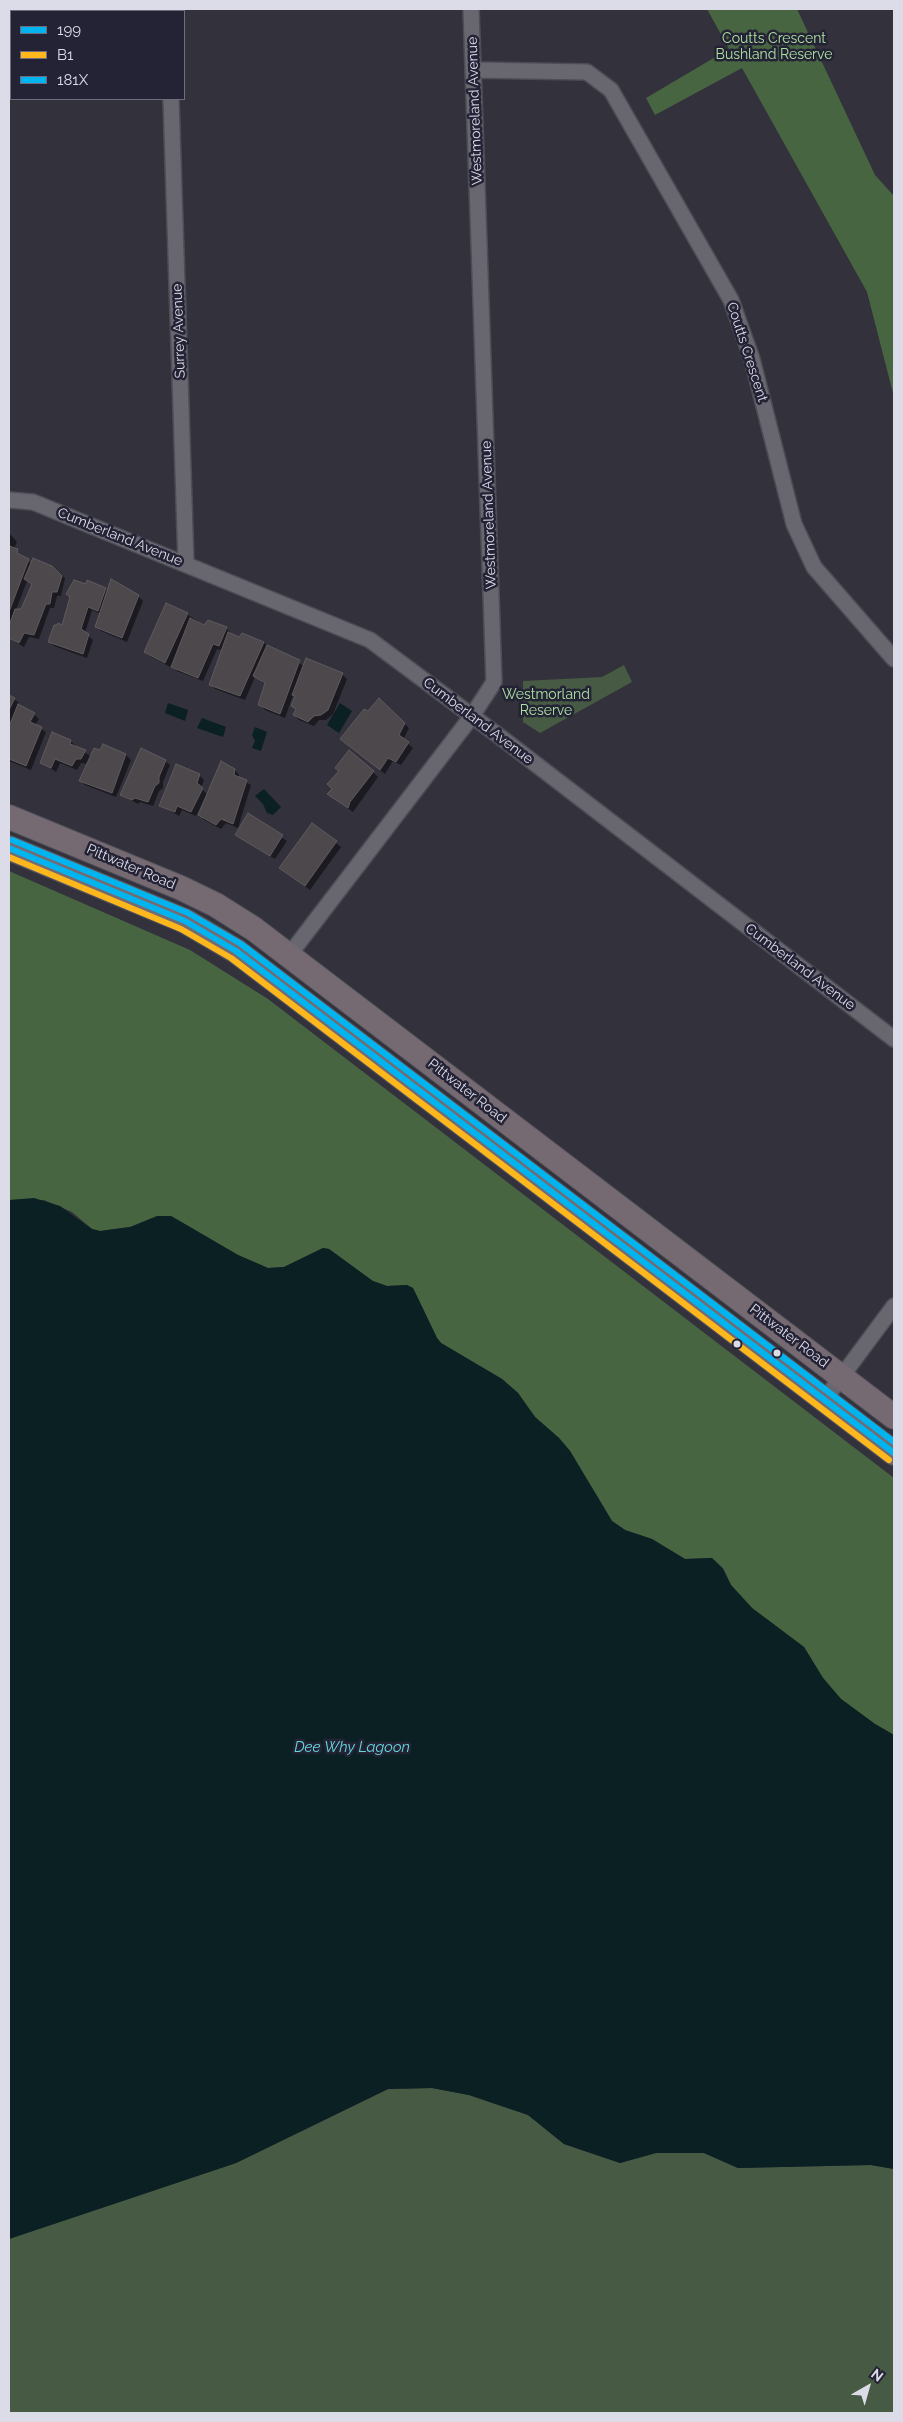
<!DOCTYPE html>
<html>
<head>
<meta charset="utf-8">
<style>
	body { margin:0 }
	#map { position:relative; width:903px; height:2422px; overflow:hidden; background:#32313c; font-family:Raleway,sans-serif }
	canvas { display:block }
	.frame { position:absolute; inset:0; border:10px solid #dcdce9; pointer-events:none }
	.legend { position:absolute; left:10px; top:10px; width:175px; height:90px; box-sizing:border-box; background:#242336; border:1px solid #6e6d7e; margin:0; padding:6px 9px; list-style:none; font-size:15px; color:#dcdce9 }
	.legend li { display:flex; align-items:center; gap:10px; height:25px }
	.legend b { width:25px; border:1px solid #6e6d7e }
	.north { position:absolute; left:843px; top:2362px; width:50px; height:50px; -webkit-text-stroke:4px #242336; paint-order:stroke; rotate:38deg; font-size:14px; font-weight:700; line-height:20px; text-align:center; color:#dcdce9 }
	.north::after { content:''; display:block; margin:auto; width:18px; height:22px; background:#dcdce9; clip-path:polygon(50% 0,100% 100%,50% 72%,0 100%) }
</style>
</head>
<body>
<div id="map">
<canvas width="903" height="2422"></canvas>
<div class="frame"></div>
<ul class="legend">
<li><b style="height:6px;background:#00b5ef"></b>199</li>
<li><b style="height:6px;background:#ffb81c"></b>B1</li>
<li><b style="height:6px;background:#00b5ef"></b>181X</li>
</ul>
<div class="north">N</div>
</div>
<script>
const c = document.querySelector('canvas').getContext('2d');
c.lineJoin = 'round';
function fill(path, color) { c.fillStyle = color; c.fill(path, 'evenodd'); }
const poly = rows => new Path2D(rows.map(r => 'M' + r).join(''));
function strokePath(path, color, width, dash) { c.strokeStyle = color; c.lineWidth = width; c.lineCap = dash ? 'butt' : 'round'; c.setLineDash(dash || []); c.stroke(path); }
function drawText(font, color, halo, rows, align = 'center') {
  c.font = font + ' Raleway,sans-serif'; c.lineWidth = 5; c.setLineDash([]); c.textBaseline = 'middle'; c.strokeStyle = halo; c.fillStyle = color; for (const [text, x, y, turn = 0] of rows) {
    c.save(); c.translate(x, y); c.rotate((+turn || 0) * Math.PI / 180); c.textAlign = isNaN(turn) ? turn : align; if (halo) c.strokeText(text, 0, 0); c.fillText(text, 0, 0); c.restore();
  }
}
fill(poly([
	[624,665,632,682,540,733,523,722,523,681,602,677],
	[432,2088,469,2095,528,2115,564,2144,620,2163,656,2153,704,2153,738,2168,871,2165,894,2169,894,2413,9,2413,9,2239,236,2163,388,2089]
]), '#475a43');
fill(poly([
	[707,9,797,9,875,175,894,196,894,397,867,292,742,68,655,115,646,98,729,49],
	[9,871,190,950,268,999,894,1478,894,1735,875,1724,841,1699,823,1678,804,1647,752,1608,731,1585,723,1568,712,1558,685,1559,652,1539,625,1530,612,1521,570,1451,559,1438,535,1417,518,1393,502,1379,441,1343,437,1338,413,1288,407,1285,387,1286,372,1281,329,1249,323,1248,284,1267,268,1268,238,1255,171,1216,130,1227,100,1231,92,1229,72,1212,44,1200,9,1200]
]), '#486542');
fill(poly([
	[168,703,188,710,185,721,165,713],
	[340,703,352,711,339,733,327,725],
	[202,718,226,727,223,737,197,728],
	[255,727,267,732,261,751,252,748,255,741,252,735],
	[264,789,281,807,273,815,267,813,263,804,255,796],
	[34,1198,60,1206,92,1229,100,1231,130,1227,157,1216,171,1216,238,1255,268,1268,284,1267,323,1248,329,1249,373,1281,387,1286,407,1285,413,1288,437,1338,441,1343,502,1379,518,1393,535,1417,559,1438,570,1451,612,1521,625,1530,652,1539,685,1559,712,1558,723,1569,731,1585,752,1608,804,1647,823,1678,841,1699,875,1724,894,1735,894,2169,871,2165,738,2168,704,2153,656,2153,620,2163,564,2144,528,2115,469,2095,432,2088,388,2089,236,2163,9,2239,9,1200]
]), '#0a2022');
fill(poly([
	[9,533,17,542,14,549,21,557,32,564,52,567,65,578,61,596,57,596,54,608,50,608,39,639,29,637,24,647,9,638,11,625,9,624],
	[27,581,33,585,22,610,16,610],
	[106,589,108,591,138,596,143,601,127,642,101,631,96,627,101,614,92,610,85,633,93,640,87,658,54,646,49,641],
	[187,614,205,626,226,628,231,633,230,635,239,638,264,643,304,666,342,674,347,679,333,714,326,720,319,720,314,726,299,720,294,715,297,710,293,706,296,697,293,695,285,718,265,710,260,705,266,685,255,677,245,700,215,689,211,685,223,650,217,649,203,681,177,671,171,665,170,667,150,656,145,652],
	[9,697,14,699,19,703,18,706,34,714,39,719,35,725,46,732,31,770,9,761,9,730,12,721,11,720,9,724],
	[379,700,409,728,403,740,413,748,401,765,393,761,385,774,347,743],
	[70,741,91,757,100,751,103,746,126,755,131,760,116,797,85,785,80,781,88,764,81,763,77,770,60,763,56,772,42,762],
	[165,761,170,765,163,782,163,788,159,791,153,806,140,802,138,804,122,795],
	[235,770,239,775,239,778,251,785,238,828,226,823,221,829,204,820,200,815,206,800,204,800,196,816,182,810,179,816,161,805,199,775,204,780,201,788,208,795],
	[373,772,378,777,353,812,328,794],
	[248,815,287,841,275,859,236,835],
	[312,824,341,847,310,890,281,868]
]), '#0007');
const building = poly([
	[9,546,18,549,17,553,29,559,9,612,9,546],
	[33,558,52,566,62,576,57,592,52,592,50,604,46,604,34,635,24,633,19,643,9,638,9,626,15,609,21,609,32,584,24,579,33,558],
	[111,579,139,595,122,638,95,627,111,579],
	[74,580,86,584,87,580,106,588,98,611,88,607,81,629,89,634,83,654,48,642,54,625,57,625,58,623,62,625,70,597,66,594,74,580],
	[166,603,188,613,165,663,144,652,166,603],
	[190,618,204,625,208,620,227,627,219,646,213,644,198,678,171,667,190,618],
	[228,632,239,637,242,633,264,642,240,696,209,685,228,632],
	[267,645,300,660,280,714,258,705,265,683,253,676,267,645],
	[306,658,343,673,328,710,321,715,314,716,308,722,293,715,296,709,291,706,295,696,292,695,306,658],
	[9,695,15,698,9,710,9,695],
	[379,698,405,723,399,735,409,742,396,762,388,758,380,770,340,739,364,709,368,711,379,698],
	[18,704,35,713,30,722,42,727,26,766,9,759,9,727,18,704],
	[52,732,71,740,70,744,86,750,81,759,76,759,72,766,55,759,51,768,40,763,52,732],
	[103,744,126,754,112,793,79,781,94,748,100,750,103,744],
	[141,748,166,760,159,777,159,783,155,786,148,802,135,798,132,800,120,795,141,748],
	[349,750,374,771,350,802,348,808,327,794,332,789,327,784,339,771,335,768,349,750],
	[221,761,235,769,234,775,247,780,233,824,221,819,216,825,198,815,221,761],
	[176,764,200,774,197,783,203,788,191,812,177,806,175,812,159,806,176,764],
	[248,813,283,835,270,856,235,835,248,813],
	[312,823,337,841,305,886,279,868,312,823]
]);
fill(building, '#4d484c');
strokePath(building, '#605a5e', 1);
const minor = poly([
	[168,9,168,11],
	[475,70,587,72,611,90,731,300,752,359,794,524,814,567,894,659],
	[171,99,186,563],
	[9,500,33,502,370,640,503,739,894,1039],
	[290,954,472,716,494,682,471,9],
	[825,1399,894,1306]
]);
const trunk = poly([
	[9,817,181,888,216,905,254,929,894,1417],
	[9,848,185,921,236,951,894,1453]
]);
strokePath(minor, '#4d4d56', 18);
strokePath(trunk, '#4d4d56', 26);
strokePath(minor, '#686770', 15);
strokePath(trunk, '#756a72', 24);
strokePath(poly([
	[9,848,185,921,236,951,894,1453]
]), '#00b5ef', 6);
strokePath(poly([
	[9,857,181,929,231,958,889,1460]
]), '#ffb81c', 6);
strokePath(poly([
	[12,840,188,913,241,944,894,1442]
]), '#00b5ef', 6);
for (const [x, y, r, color] of [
	[737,1344,4.5,"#dcdce9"],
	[777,1353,4.5,"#dcdce9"]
]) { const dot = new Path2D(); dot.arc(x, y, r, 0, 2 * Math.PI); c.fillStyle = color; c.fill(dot); strokePath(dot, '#242336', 2); }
drawText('14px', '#ade19f', '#242336', [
	["Coutts Crescent",774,39],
	["Bushland Reserve",774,55],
	["Westmorland",546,695],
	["Reserve",546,711]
]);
drawText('14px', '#dcdce9', '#242336', [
	["Westmoreland Avenue",475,111,-92],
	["Surrey Avenue",179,331,-92],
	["Coutts Crescent",747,352,72],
	["Westmoreland Avenue",489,515,-92],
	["Cumberland Avenue",120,537,22],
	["Cumberland Avenue",478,721,37],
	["Pittwater Road",131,867,23],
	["Cumberland Avenue",800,967,37],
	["Pittwater Road",467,1091,38],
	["Pittwater Road",789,1336,37]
]);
drawText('italic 15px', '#65dade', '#242336', [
	["Dee Why Lagoon",352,1747]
]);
</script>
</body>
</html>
